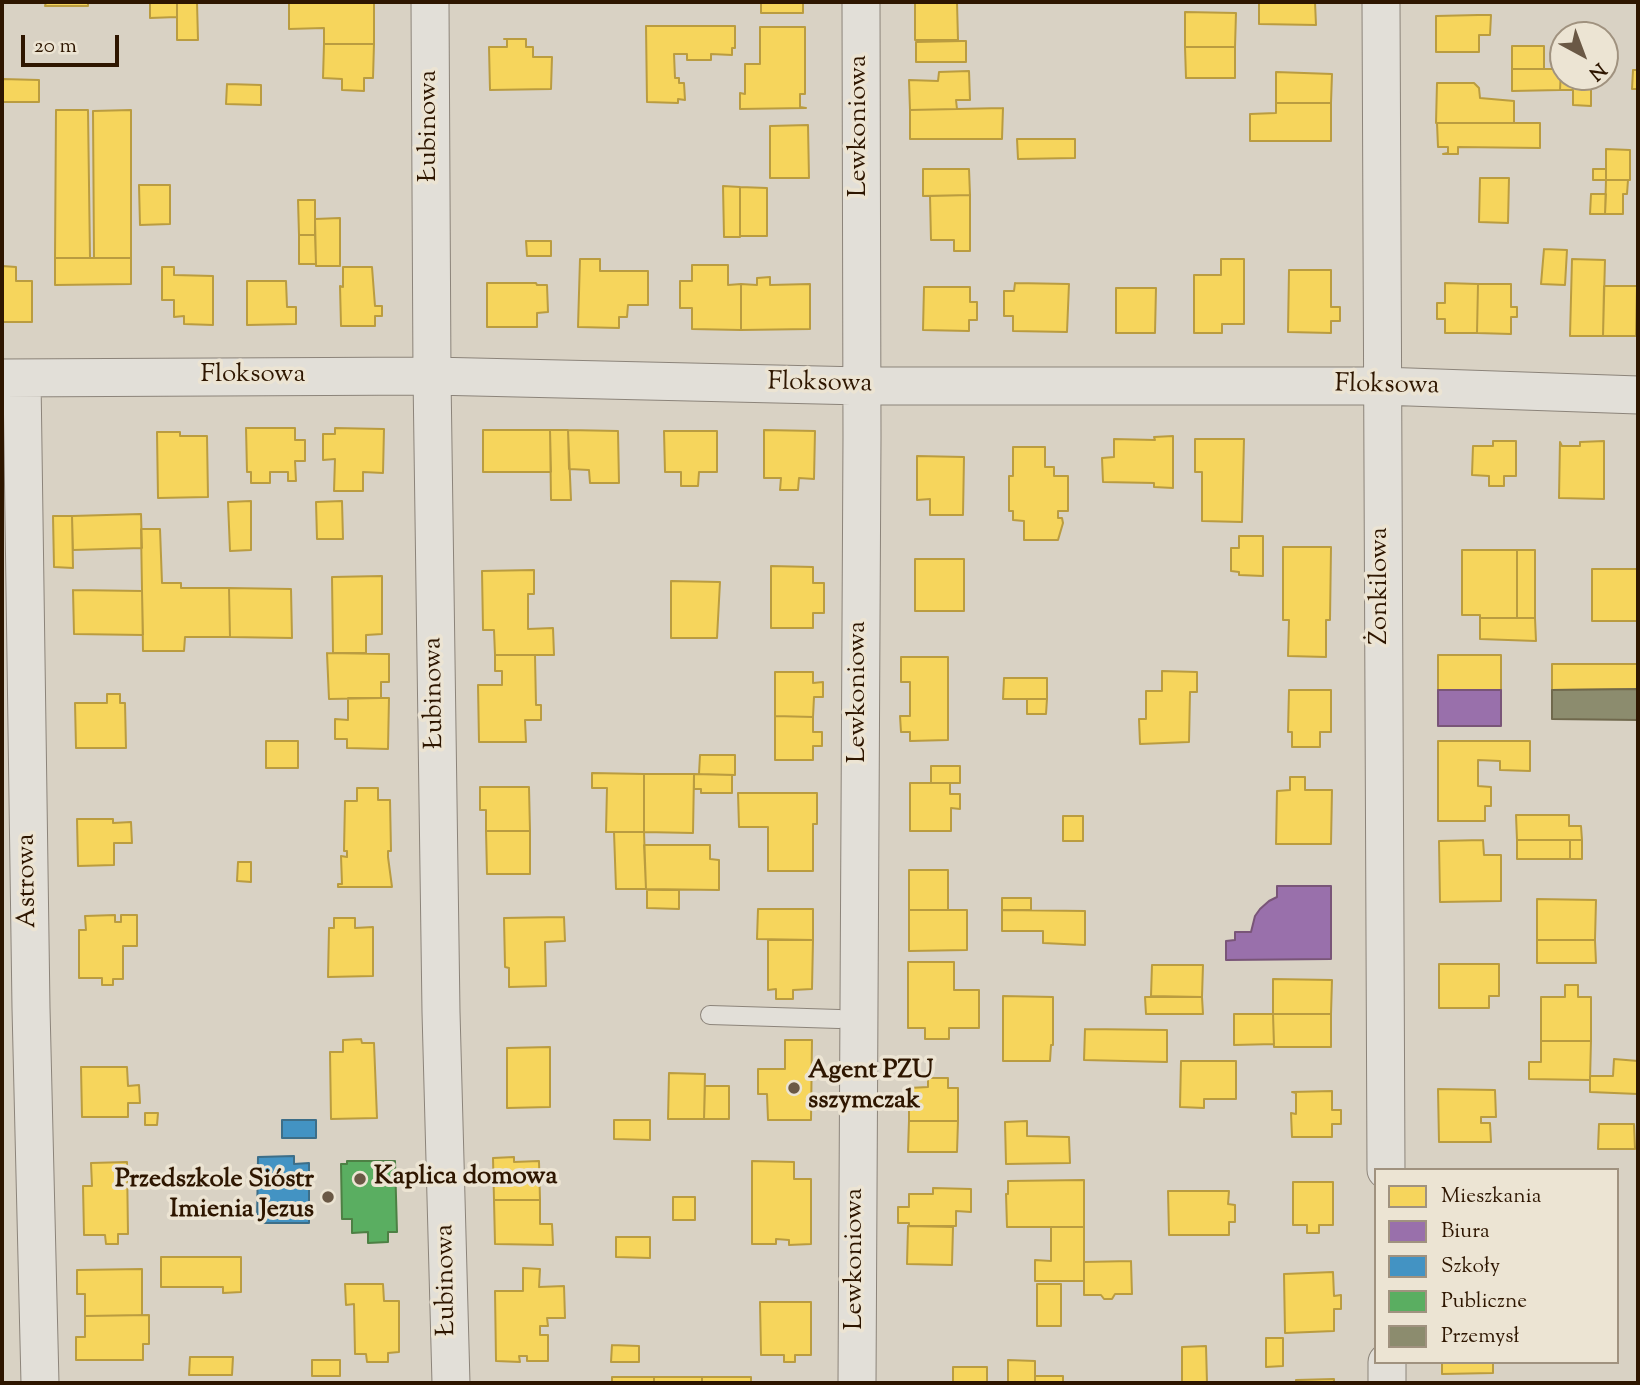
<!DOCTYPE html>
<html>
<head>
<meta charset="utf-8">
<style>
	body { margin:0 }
	#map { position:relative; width:1640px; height:1385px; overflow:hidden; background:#d9d2c4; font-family:"Sorts Mill Goudy",serif }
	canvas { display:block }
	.frame { position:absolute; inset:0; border:4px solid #2e1600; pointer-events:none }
	.legend { position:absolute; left:1374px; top:1168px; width:245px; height:196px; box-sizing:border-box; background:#ece4d3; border:2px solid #a0927f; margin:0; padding:9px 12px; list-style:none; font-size:21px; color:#2e1600 }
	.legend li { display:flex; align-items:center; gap:14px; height:35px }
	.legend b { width:35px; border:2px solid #a0927f }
	.north { position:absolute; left:1549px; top:21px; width:70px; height:70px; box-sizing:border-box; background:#ece4d3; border:2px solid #a0927f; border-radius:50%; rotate:139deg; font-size:19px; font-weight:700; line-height:28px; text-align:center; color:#2e1600 }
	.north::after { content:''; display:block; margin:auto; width:24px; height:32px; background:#6a5845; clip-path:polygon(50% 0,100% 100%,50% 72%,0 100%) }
	.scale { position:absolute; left:21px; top:35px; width:98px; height:32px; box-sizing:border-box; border:4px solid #2e1600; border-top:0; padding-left:9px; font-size:21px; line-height:24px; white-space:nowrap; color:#2e1600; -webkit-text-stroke:5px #ece4d3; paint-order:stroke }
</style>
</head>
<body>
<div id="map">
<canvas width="1640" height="1385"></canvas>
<div class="frame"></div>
<ul class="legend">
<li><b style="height:19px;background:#f6d55c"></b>Mieszkania</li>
<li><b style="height:19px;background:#9970ab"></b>Biura</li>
<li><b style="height:19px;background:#4393c3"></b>Szkoły</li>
<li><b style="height:19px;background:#5aae61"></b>Publiczne</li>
<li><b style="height:19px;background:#8c8c6e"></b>Przemysł</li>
</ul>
<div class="north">N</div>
<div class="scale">20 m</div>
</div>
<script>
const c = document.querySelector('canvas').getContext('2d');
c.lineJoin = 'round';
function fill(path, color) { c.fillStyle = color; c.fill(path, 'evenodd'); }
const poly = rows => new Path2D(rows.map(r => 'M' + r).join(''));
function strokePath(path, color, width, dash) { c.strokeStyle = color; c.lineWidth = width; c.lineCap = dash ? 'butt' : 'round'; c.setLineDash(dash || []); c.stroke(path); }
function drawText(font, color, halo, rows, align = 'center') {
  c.font = font + ' "Sorts Mill Goudy",serif'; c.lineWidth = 7; c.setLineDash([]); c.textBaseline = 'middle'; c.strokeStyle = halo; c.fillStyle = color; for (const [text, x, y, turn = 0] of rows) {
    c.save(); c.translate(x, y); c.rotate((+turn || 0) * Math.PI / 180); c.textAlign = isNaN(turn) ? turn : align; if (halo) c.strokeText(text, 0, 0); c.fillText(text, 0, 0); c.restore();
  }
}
const homes = poly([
	[46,2,88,2,88,6,45,6,46,2],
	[197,2,198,40,177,40,177,3,197,2],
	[289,2,374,2,374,44,324,44,324,28,289,29,289,2],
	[489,2,579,2,579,3,489,3,489,2],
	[761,2,803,2,803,13,761,13,761,2],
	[957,2,958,40,915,40,915,3,957,2],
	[1259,2,1315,2,1316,25,1259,24,1259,2],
	[150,3,177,3,177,17,150,18,150,3],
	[1185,12,1236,13,1235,47,1185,47,1185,12],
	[1478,15,1491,15,1490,35,1479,35,1479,52,1436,52,1436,16,1478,15],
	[646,26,735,26,735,48,732,48,732,55,711,54,711,60,687,60,687,54,674,54,675,78,679,78,679,83,684,83,685,100,678,99,678,103,647,102,646,26],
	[760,27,805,27,805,94,800,94,800,107,806,108,740,109,740,93,745,94,745,64,760,64,760,27],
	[504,39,526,39,526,47,533,47,533,57,552,57,551,89,490,90,489,47,507,47,507,39,504,39],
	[962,41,966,41,966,62,916,62,916,42,962,41],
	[324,44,374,44,373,78,364,78,364,91,342,90,342,79,323,78,324,44],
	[1512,46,1544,46,1544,69,1512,69,1512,46],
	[1185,47,1235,47,1235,78,1186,78,1185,47],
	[1512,69,1561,69,1560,90,1512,91,1512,69],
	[1561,69,1563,69,1563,77,1591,77,1591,106,1573,105,1573,90,1560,90,1561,69],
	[1633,70,1638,70,1638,89,1632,89,1633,70],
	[969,71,970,100,956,100,957,109,910,110,909,80,938,81,939,72,969,71],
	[1276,72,1332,74,1331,103,1276,103,1276,72],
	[2,79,39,80,39,102,2,102,2,79],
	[1437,83,1474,83,1479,88,1480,98,1514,101,1514,123,1436,123,1437,83],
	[227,84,261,85,261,105,226,104,227,84],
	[1276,103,1331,103,1331,141,1250,141,1250,114,1276,113,1276,103],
	[1003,108,1002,139,910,139,910,110,1003,108],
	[56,110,88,110,90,258,55,258,56,110],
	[131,110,131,258,94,258,93,111,131,110],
	[1437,123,1540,123,1540,148,1458,147,1458,154,1443,154,1448,153,1448,147,1438,147,1437,123],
	[808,125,809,178,770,178,770,126,808,125],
	[1017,139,1075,139,1075,158,1018,159,1017,139],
	[1606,149,1630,150,1630,180,1606,180,1606,149],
	[923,169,969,169,970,195,923,196,923,169],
	[1593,169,1606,169,1606,180,1593,180,1593,169],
	[1480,178,1509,178,1508,223,1479,222,1480,178],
	[1606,180,1628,180,1627,194,1623,194,1623,214,1605,214,1606,180],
	[139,185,170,185,170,224,140,225,139,185],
	[723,186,740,187,740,237,724,237,723,186],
	[740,187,767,188,767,236,740,236,740,187],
	[1591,194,1606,194,1605,214,1590,214,1591,194],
	[970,195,970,251,954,251,954,240,931,240,930,196,970,195],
	[298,200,315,200,315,235,299,235,298,200],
	[340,218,340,266,316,266,315,219,340,218],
	[299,235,315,235,316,264,299,264,299,235],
	[526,241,551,241,551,256,527,256,526,241],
	[1544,249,1567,250,1565,285,1541,284,1544,249],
	[55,258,131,258,131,284,55,285,55,258],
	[580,259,600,259,600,271,648,271,648,305,628,305,627,317,619,317,619,328,578,327,580,259],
	[1221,259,1244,259,1244,324,1222,324,1222,333,1194,333,1194,275,1221,275,1221,259],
	[1572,259,1605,260,1603,336,1570,336,1572,259],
	[692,265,728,265,728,285,741,284,741,330,692,329,692,308,680,308,680,281,692,281,692,265],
	[2,266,16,267,16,281,32,281,32,322,2,322,2,266],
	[162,267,174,267,174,275,213,276,213,325,184,324,184,316,174,317,174,300,162,300,162,267],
	[343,267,372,267,375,306,382,306,382,316,375,316,375,326,341,326,340,286,343,287,343,267],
	[1289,270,1331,270,1331,307,1340,307,1340,321,1331,321,1331,333,1288,332,1289,270],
	[770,277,770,285,810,284,810,329,741,330,741,284,757,285,757,278,770,277],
	[247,281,286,281,287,307,296,307,296,324,247,325,247,281],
	[487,283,536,283,537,285,547,285,548,312,537,313,537,327,487,327,487,283],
	[1015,283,1069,284,1067,332,1013,331,1013,316,1004,316,1004,291,1014,291,1015,283],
	[1445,283,1478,284,1477,333,1445,333,1445,319,1437,319,1437,303,1445,303,1445,283],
	[1478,284,1511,284,1511,307,1517,307,1517,317,1511,317,1511,334,1477,333,1478,284],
	[1604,286,1637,286,1636,336,1603,336,1604,286],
	[1637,286,1638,286,1638,336,1636,336,1637,286],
	[924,287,970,287,970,302,977,302,977,320,969,320,969,331,923,330,924,287],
	[1116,288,1156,288,1155,333,1116,333,1116,288],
	[246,428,295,428,295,440,305,440,305,461,295,461,296,481,288,481,288,472,270,472,270,483,251,483,251,472,247,472,246,428],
	[335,428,384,429,383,473,363,472,363,491,334,491,335,459,323,460,323,434,335,434,335,428],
	[483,430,550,430,551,472,483,472,483,430],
	[550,430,568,430,571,500,551,500,550,430],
	[568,430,618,431,619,483,590,483,589,470,569,469,568,430],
	[764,430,815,431,814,479,799,478,798,490,780,490,781,478,764,478,764,430],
	[664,431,717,431,717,472,699,472,698,486,681,486,681,472,665,472,664,431],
	[157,432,180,432,180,436,207,436,208,497,158,498,157,432],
	[1173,436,1173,488,1154,487,1154,483,1103,482,1102,458,1114,457,1114,439,1155,440,1154,437,1173,436],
	[1195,439,1244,439,1242,522,1202,521,1202,472,1195,472,1195,439],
	[1493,441,1516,441,1516,476,1504,476,1504,486,1489,486,1489,476,1472,475,1473,446,1493,446,1493,441],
	[1604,441,1604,499,1559,498,1560,442,1562,446,1580,446,1580,442,1604,441],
	[1013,447,1045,447,1045,467,1054,467,1054,476,1068,476,1068,511,1058,511,1058,518,1062,518,1063,523,1058,540,1024,540,1024,521,1013,520,1013,511,1009,511,1009,476,1013,476,1013,447],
	[917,456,964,457,963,515,930,515,930,499,917,500,917,456],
	[251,501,251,550,230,551,228,502,251,501],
	[342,501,343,539,317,539,316,502,342,501],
	[141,514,142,548,73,550,72,516,141,514],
	[53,516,72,516,73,568,54,567,53,516],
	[141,529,160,529,162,583,181,583,181,588,229,588,230,637,185,637,184,651,143,651,141,529],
	[1239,536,1263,536,1263,576,1239,575,1239,572,1231,571,1231,548,1239,548,1239,536],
	[1283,547,1331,547,1330,620,1326,620,1326,657,1288,656,1289,620,1283,620,1283,547],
	[1462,550,1517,550,1517,618,1480,618,1480,615,1462,615,1462,550],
	[1517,550,1535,550,1535,618,1517,618,1517,550],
	[915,559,964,559,964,611,915,611,915,559],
	[771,566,813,567,813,583,824,583,824,613,813,613,813,628,771,628,771,566],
	[1592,569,1638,569,1638,621,1592,621,1592,569],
	[534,570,534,594,528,594,528,629,553,628,554,655,495,655,494,630,483,630,482,571,534,570],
	[382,576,382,634,366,635,366,653,333,653,332,577,382,576],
	[671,581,720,582,717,638,671,638,671,581],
	[229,588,291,589,292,638,230,637,229,588],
	[73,590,142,591,143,635,74,634,73,590],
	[1480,618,1535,618,1536,641,1480,639,1480,618],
	[327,653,389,654,389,682,381,682,381,698,329,699,327,653],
	[495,655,535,655,536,705,541,705,541,720,525,720,526,742,479,742,478,685,502,685,502,671,495,671,495,655],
	[1438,655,1501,655,1501,690,1438,690,1438,655],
	[901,657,948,657,948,740,910,741,910,732,901,732,900,716,910,716,910,682,901,682,901,657],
	[1552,664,1638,664,1638,689,1552,690,1552,664],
	[1162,671,1197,672,1197,692,1190,692,1189,742,1140,744,1139,719,1146,719,1146,691,1162,691,1162,671],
	[775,672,813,672,813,683,823,682,823,697,814,697,813,717,775,716,775,672],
	[1004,678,1047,678,1047,699,1003,699,1004,678],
	[1289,690,1331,690,1331,732,1320,732,1320,747,1292,747,1292,732,1288,732,1289,690],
	[107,694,120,694,120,703,125,703,126,748,76,748,75,703,107,703,107,694],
	[348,698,389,698,388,749,347,748,347,739,335,739,335,719,348,720,348,698],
	[1027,699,1047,699,1046,714,1027,714,1027,699],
	[775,716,813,717,813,732,822,732,822,746,813,746,813,760,775,760,775,716],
	[266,741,298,741,298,768,266,768,266,741],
	[1438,741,1530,741,1530,771,1500,770,1500,761,1478,760,1478,786,1491,787,1491,806,1485,806,1485,821,1438,821,1438,741],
	[700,755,735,755,735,775,699,774,700,755],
	[931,766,960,766,960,783,931,783,931,766],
	[592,773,644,774,644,832,606,832,607,788,592,788,592,773],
	[644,774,694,774,693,833,644,832,644,774],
	[694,774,732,775,732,793,701,793,701,789,694,789,694,774],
	[1290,777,1305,777,1305,790,1332,790,1331,844,1276,844,1277,791,1290,790,1290,777],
	[910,783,950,783,950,794,960,794,960,809,951,808,951,831,910,831,910,783],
	[480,787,529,787,530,831,486,831,486,810,480,810,480,787],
	[357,788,378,788,378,800,390,800,391,851,388,851,388,857,392,887,338,887,338,884,342,884,341,856,347,857,347,851,344,851,345,801,357,801,357,788],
	[738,793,817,793,817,824,813,824,813,871,768,871,768,827,739,827,738,793],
	[1516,815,1569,815,1569,826,1581,826,1582,840,1517,840,1516,815],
	[1063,816,1083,816,1083,841,1063,841,1063,816],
	[77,819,113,819,113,823,131,822,132,843,114,843,114,865,78,866,77,819],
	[486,831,530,831,530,874,487,874,486,831],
	[614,832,644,832,646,889,616,889,614,832],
	[1483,840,1484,855,1501,855,1501,901,1440,902,1439,841,1483,840],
	[1517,840,1570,840,1570,859,1517,859,1517,840],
	[1570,840,1582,840,1582,859,1570,859,1570,840],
	[644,845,710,845,710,859,719,860,719,890,646,889,644,845],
	[238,862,251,862,251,882,237,881,238,862],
	[909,870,948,870,948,910,909,910,909,870],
	[647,890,679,890,679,909,647,908,647,890],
	[1002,898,1031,898,1031,910,1002,910,1002,898],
	[1537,899,1596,900,1595,940,1537,940,1537,899],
	[758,909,813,909,813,940,757,939,758,909],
	[909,910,967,910,967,950,909,951,909,910],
	[1002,910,1085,911,1085,945,1043,943,1043,931,1002,931,1002,910],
	[115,915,115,922,121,922,121,915,137,915,137,946,123,946,123,979,113,979,113,985,102,985,102,978,79,978,79,930,86,930,85,916,115,915],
	[564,917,565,941,545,942,546,986,509,987,509,968,505,967,504,918,564,917],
	[334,918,355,918,355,928,373,927,373,976,328,977,329,928,334,928,334,918],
	[768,940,813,940,812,989,793,990,793,999,776,999,776,989,768,990,768,940],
	[1537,940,1595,940,1596,963,1537,963,1537,940],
	[908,962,954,962,954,990,979,990,979,1028,949,1028,949,1039,925,1039,925,1028,908,1028,908,962],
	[1439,964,1499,964,1499,996,1489,996,1489,1008,1439,1008,1439,964],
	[1152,965,1203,965,1202,997,1151,996,1152,965],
	[1273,979,1332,980,1331,1014,1273,1014,1273,979],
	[1565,985,1578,985,1578,997,1591,997,1591,1041,1541,1041,1541,997,1565,997,1565,985],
	[1003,996,1053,997,1053,1045,1051,1045,1050,1061,1003,1061,1003,996],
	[1145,997,1202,997,1203,1014,1146,1014,1145,997],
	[1234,1014,1273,1014,1274,1044,1234,1045,1234,1014],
	[1273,1014,1331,1014,1331,1047,1274,1047,1273,1014],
	[1085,1029,1167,1030,1167,1062,1084,1060,1085,1029],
	[361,1039,362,1043,374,1043,377,1118,331,1119,330,1052,343,1052,343,1040,361,1039],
	[785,1040,812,1040,811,1120,768,1120,767,1094,758,1094,758,1069,785,1069,785,1040],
	[1541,1041,1591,1041,1590,1080,1529,1079,1529,1062,1541,1062,1541,1041],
	[550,1047,550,1107,507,1108,507,1048,550,1047],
	[1614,1059,1638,1061,1638,1094,1590,1092,1590,1076,1613,1076,1614,1059],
	[1181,1061,1236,1061,1236,1099,1204,1099,1204,1108,1180,1107,1181,1061],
	[81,1067,127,1067,128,1086,139,1085,140,1103,128,1103,128,1117,82,1117,81,1067],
	[669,1073,705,1074,704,1119,668,1119,669,1073],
	[928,1078,948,1078,948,1088,958,1088,958,1121,909,1121,909,1088,928,1087,928,1078],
	[705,1086,729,1086,729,1119,704,1119,705,1086],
	[1438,1089,1495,1090,1496,1117,1481,1117,1481,1123,1490,1123,1491,1142,1439,1142,1438,1089],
	[1332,1091,1332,1110,1341,1110,1341,1124,1332,1124,1332,1137,1292,1137,1291,1113,1296,1114,1296,1093,1292,1092,1332,1091],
	[145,1113,158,1113,157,1125,145,1125,145,1113],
	[614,1120,650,1120,650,1140,614,1139,614,1120],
	[909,1121,958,1121,957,1152,908,1152,909,1121],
	[1027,1121,1027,1136,1069,1137,1070,1163,1006,1164,1005,1122,1027,1121],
	[1599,1124,1634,1124,1635,1149,1598,1149,1599,1124],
	[514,1157,514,1162,539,1161,540,1200,494,1200,493,1158,514,1157],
	[752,1161,794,1162,794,1179,811,1179,811,1244,789,1245,789,1240,776,1239,776,1244,752,1244,752,1161],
	[127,1162,128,1234,118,1234,118,1244,106,1244,105,1235,84,1235,83,1186,92,1186,91,1163,127,1162],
	[1084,1180,1084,1227,1007,1227,1006,1194,1008,1194,1008,1181,1084,1180],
	[1293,1182,1333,1182,1333,1225,1319,1225,1319,1233,1307,1233,1307,1225,1293,1225,1293,1182],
	[933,1188,971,1189,971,1212,956,1211,956,1226,909,1226,909,1223,898,1223,898,1207,909,1207,909,1194,933,1194,933,1188],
	[1168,1191,1229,1191,1228,1204,1235,1205,1235,1222,1229,1222,1229,1235,1169,1235,1168,1191],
	[673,1197,695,1197,695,1220,673,1220,673,1197],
	[494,1200,540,1200,540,1224,552,1224,553,1245,495,1244,494,1200],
	[908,1226,953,1227,952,1265,907,1264,908,1226],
	[1051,1227,1084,1227,1084,1281,1035,1281,1035,1260,1051,1261,1051,1227],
	[616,1237,650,1237,650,1258,616,1257,616,1237],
	[161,1257,241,1257,241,1292,223,1293,223,1287,161,1287,161,1257],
	[1131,1261,1132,1294,1115,1294,1112,1299,1104,1299,1101,1295,1084,1295,1084,1262,1131,1261],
	[523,1268,540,1269,539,1287,564,1286,565,1318,547,1318,548,1326,540,1326,540,1335,548,1335,548,1361,527,1361,527,1356,519,1356,520,1362,496,1361,495,1291,523,1291,523,1268],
	[142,1269,142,1315,85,1316,85,1294,77,1294,77,1270,142,1269],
	[1333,1272,1334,1296,1341,1295,1341,1309,1334,1309,1334,1331,1285,1333,1284,1274,1333,1272],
	[345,1284,383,1284,384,1301,399,1301,399,1352,388,1353,388,1362,367,1362,366,1354,355,1354,354,1304,346,1305,345,1284],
	[1037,1284,1061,1284,1061,1326,1037,1326,1037,1284],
	[760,1302,811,1302,811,1355,795,1355,795,1362,784,1362,784,1355,761,1355,760,1302],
	[149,1315,149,1344,143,1344,143,1360,76,1360,76,1337,85,1337,85,1316,149,1315],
	[1266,1338,1283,1338,1283,1366,1266,1367,1266,1338],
	[612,1345,639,1346,639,1362,611,1362,612,1345],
	[1206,1346,1207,1383,1182,1383,1182,1347,1206,1346],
	[190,1357,233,1357,232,1375,189,1375,190,1357],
	[312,1360,340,1360,340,1376,312,1376,312,1360],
	[1008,1360,1035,1361,1035,1383,1008,1383,1008,1360],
	[1442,1362,1493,1362,1493,1373,1442,1374,1442,1362],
	[953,1367,987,1367,987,1383,953,1383,953,1367],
	[1035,1376,1063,1376,1063,1383,1035,1383,1035,1376],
	[612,1377,654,1377,654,1383,612,1383,612,1377],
	[654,1377,702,1377,702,1383,654,1383,654,1377],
	[702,1377,751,1377,751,1383,702,1383,702,1377],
	[1334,1379,1334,1383,1296,1383,1296,1380,1334,1379]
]);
fill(homes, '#f6d55c');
strokePath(homes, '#ba9c40', 2);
const offices = poly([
	[1438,690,1501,690,1501,726,1438,726,1438,690],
	[1277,886,1331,886,1331,959,1226,960,1226,941,1235,940,1235,932,1251,932,1255,916,1260,909,1269,901,1277,897,1277,886]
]);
fill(offices, '#9970ab');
strokePath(offices, '#795578', 2);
const schools = poly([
	[282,1120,316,1120,316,1138,282,1138,282,1120],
	[294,1156,294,1164,309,1163,309,1223,257,1223,258,1157,294,1156]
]);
fill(schools, '#4393c3');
strokePath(schools, '#3d6e88', 2);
const public = poly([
	[347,1161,395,1161,397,1232,388,1232,388,1242,368,1243,368,1232,352,1233,352,1219,342,1219,341,1164,347,1164,347,1161]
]);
fill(public, '#5aae61');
strokePath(public, '#4d8044', 2);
const industry = poly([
	[1638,689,1638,720,1552,719,1552,690,1638,689]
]);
fill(industry, '#8c8c6e');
strokePath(industry, '#70694d', 2);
const service = poly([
	[710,1015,839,1019]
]);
const minor = poly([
	[430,2,432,376,441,1012,451,1383],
	[1381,2,1386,1170],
	[2,378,432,376,862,386,1381,386,1638,395],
	[22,379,31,1008,40,1383],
	[1387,1362,1387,1383],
	[857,1383,862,437,861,2]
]);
strokePath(service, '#8c847a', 20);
strokePath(minor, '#8c847a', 39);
strokePath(service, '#e2dfd8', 18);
strokePath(minor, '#e2dfd8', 37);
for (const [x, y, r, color] of [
	[794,1088,7,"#6a5845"],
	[360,1179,7,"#6a5845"],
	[328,1197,7,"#6a5845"]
]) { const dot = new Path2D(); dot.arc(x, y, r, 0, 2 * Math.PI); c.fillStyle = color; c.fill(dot); strokePath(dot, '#ece4d3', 2.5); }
drawText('26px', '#2e1600', '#ece4d3', [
	["Łubinowa",431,126,-90],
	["Lewkoniowa",861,126,-90],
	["Floksowa",253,377],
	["Floksowa",820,385,1],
	["Floksowa",1387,387,1],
	["Żonkilowa",1382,586,-90],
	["Lewkoniowa",860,692,-90],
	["Łubinowa",436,693,-91],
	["Astrowa",29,881,-91],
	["Lewkoniowa",857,1259,-90],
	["Łubinowa",448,1280,-91]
]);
drawText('bold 26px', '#2e1600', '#ece4d3', [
	["Agent PZU",808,1073],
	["sszymczak",808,1103],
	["Kaplica domowa",374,1179],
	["Przedszkole Sióstr",314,1182,"right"],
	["Imienia Jezus",314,1212,"right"]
], 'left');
</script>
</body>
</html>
